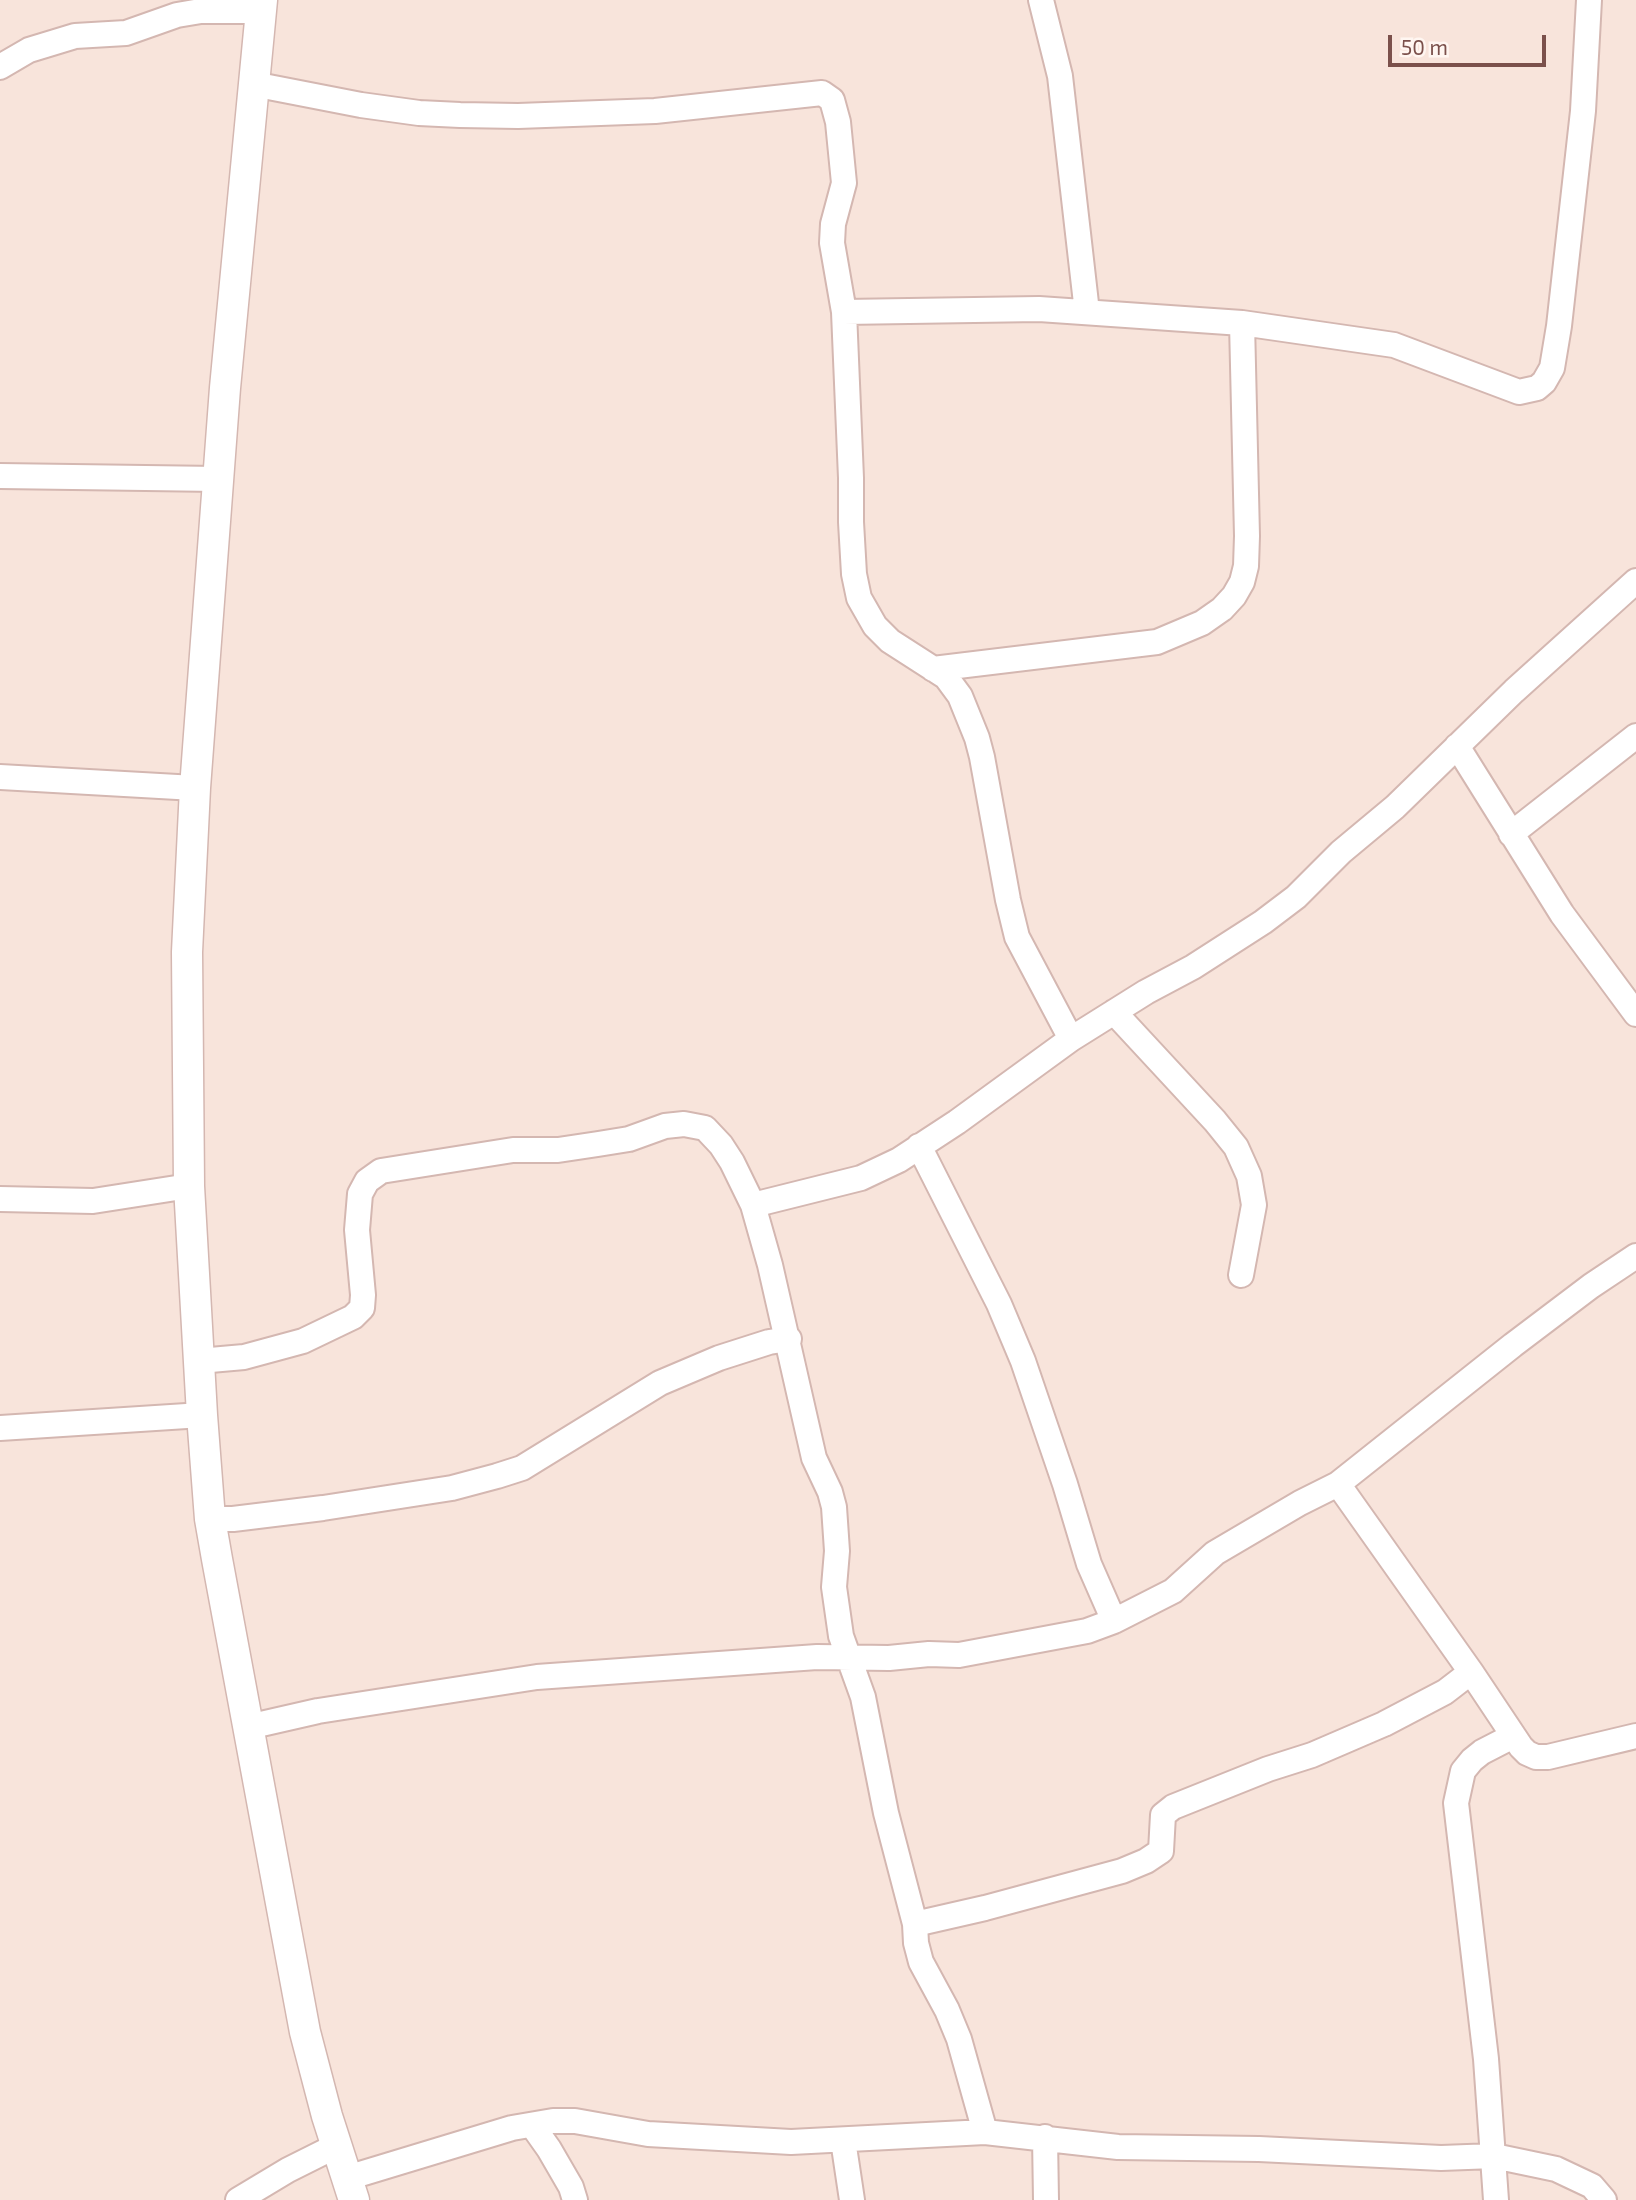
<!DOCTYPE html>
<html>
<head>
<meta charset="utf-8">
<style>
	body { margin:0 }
	#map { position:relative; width:1636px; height:2200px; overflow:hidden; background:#fdf1ea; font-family:"Exo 2",sans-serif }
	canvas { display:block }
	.scale { position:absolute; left:1388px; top:35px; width:158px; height:32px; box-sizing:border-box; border:4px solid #7b504b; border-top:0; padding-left:9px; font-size:21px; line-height:24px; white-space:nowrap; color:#7b504b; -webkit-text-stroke:5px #fff6f1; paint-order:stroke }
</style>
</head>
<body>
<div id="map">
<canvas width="1636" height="2200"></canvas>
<div class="scale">50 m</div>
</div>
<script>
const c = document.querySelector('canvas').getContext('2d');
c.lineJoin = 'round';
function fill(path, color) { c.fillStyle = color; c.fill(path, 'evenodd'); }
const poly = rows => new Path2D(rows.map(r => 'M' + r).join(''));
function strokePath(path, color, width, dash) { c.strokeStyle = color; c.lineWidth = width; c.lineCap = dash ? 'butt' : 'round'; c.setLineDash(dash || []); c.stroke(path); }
fill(poly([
	[0,0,1636,0,1636,2200,0,2200]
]), '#f8e4db');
const minor = poly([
	[1041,0,1060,76,1087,312],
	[0,67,29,50,75,36,126,33,177,15,201,11,260,11],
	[253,84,361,105,419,113,460,115,518,116,655,111,822,93,832,100,838,122,844,183,833,224,832,243,844,312,851,478,851,522,854,574,859,598,875,626,890,641,946,677,960,696,977,738,982,757,1008,900,1017,937,1071,1039],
	[844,312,1039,309,1242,323,1394,345,1519,392,1537,388,1544,382,1552,368,1559,326,1583,111,1589,0],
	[0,476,218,479],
	[933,669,1157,642,1202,623,1222,609,1234,596,1242,582,1246,566,1247,536,1242,323],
	[1457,746,1562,914,1636,1014],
	[0,777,195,788],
	[1511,834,1636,736],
	[1114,1012,1215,1121,1236,1147,1249,1176,1254,1205,1241,1275],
	[919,1146,999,1304,1023,1361,1065,1484,1089,1564,1114,1621],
	[0,1199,93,1201,189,1186],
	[753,1205,861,1178,899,1160,957,1122,1071,1039,1146,992,1193,967,1263,922,1296,897,1341,852,1395,807,1514,691,1636,581],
	[199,1361,244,1357,303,1341,353,1317,362,1308,363,1295,357,1230,360,1194,367,1181,381,1171,513,1150,558,1150,598,1144,629,1139,665,1126,684,1124,705,1128,721,1145,732,1162,753,1205,770,1265,814,1458,830,1492,834,1507,837,1551,834,1587,841,1636,863,1697,886,1813,915,1924,916,1943,921,1962,947,2010,959,2039,985,2132],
	[0,1428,202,1415],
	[1338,1484,1471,1672,1521,1747,1527,1753,1536,1757,1548,1757,1636,1736],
	[210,1519,233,1519,323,1508,452,1488,497,1476,522,1468,660,1383,719,1358,769,1342,789,1339],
	[248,1727,318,1711,537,1677,817,1657,889,1658,929,1654,959,1655,1087,1631,1114,1621,1173,1591,1215,1553,1300,1503,1338,1484,1513,1345,1591,1286,1636,1256],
	[915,1924,985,1908,1122,1871,1146,1861,1161,1851,1163,1815,1173,1807,1268,1769,1312,1755,1384,1724,1445,1692,1471,1672],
	[532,2125,549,2149,571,2187,575,2200],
	[1045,2137,1046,2200],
	[843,2140,852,2200],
	[347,2178,512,2128,553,2121,575,2121,648,2134,791,2142,985,2132,1118,2147,1259,2149,1441,2158,1494,2156,1556,2169,1592,2186,1604,2200],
	[238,2200,288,2170,336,2146],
	[1496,2200,1486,2059,1456,1803,1463,1771,1472,1760,1482,1752,1513,1736]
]);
const tertiary = poly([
	[262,0,225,388,195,788,187,952,189,1186,202,1415,210,1519,217,1559,305,2032,327,2116,354,2200]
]);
strokePath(minor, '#d4b7b1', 28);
strokePath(tertiary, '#d4b7b1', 33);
strokePath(minor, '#fff', 24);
strokePath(tertiary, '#fff', 30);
</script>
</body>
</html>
